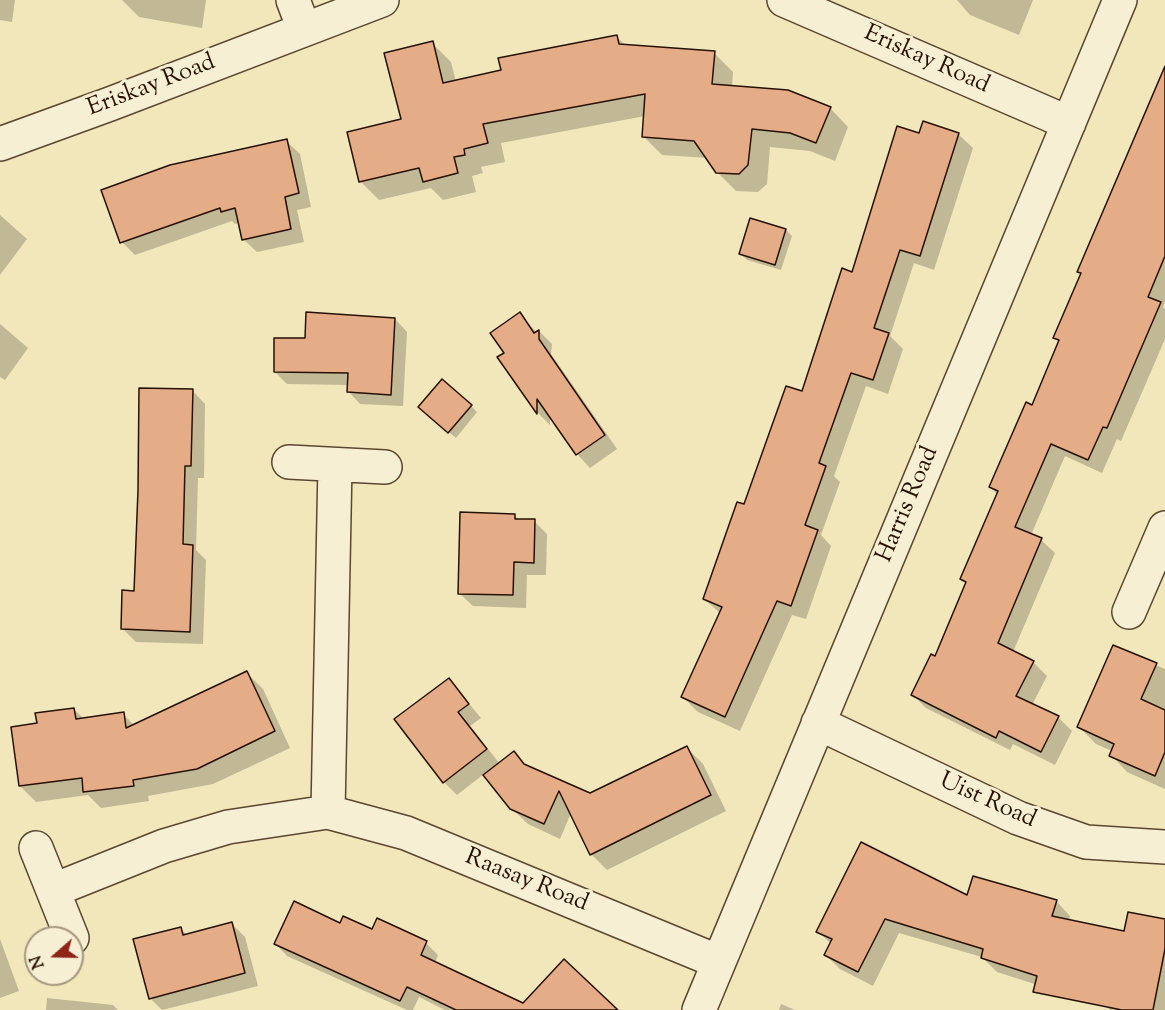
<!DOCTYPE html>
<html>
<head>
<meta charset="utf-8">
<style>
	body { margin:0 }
	#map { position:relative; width:1165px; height:1010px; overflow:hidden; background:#f2e6bb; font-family:"Sorts Mill Goudy",serif }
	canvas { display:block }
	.north { position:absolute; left:24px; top:926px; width:60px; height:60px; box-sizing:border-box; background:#f7efd3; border:2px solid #a4977f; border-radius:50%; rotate:250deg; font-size:16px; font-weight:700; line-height:24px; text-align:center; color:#271200 }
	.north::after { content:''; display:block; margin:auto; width:21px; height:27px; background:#8f2418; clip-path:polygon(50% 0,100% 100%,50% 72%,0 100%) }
</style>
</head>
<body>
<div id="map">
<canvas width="1165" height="1010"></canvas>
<div class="north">N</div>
</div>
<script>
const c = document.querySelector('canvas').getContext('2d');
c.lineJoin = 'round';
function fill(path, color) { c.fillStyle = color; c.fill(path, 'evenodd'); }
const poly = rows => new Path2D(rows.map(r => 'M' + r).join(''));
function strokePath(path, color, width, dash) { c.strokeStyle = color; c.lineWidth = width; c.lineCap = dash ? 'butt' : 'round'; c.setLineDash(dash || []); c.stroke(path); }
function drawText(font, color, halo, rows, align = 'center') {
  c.font = font + ' "Sorts Mill Goudy",serif'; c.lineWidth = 6; c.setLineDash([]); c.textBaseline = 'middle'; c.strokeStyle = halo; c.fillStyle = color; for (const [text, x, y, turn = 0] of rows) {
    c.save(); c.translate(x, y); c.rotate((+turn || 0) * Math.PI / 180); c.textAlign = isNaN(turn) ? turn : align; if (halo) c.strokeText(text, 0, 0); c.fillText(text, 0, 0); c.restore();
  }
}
fill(poly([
	[0,0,15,0,12,22,0,20],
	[122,0,206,0,202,28,139,17],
	[957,0,1033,0,1019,35,970,15],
	[617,37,626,46,714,53,733,72,732,87,830,108,848,127,835,161,810,151,770,147,767,184,758,192,736,191,717,172,708,158,662,155,643,136,645,116,501,143,505,162,481,167,483,173,472,176,476,192,443,200,431,188,379,200,361,182,349,133,402,120,432,43,451,62,456,82,502,71],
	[1165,95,1165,302,1163,307,1165,309,1165,339,1121,441,1117,439,1102,473,1065,456,1031,535,1041,540,1055,553,1013,652,1033,662,1047,676,1032,705,1058,717,1072,731,1055,765,1013,744,1010,750,926,708,912,694,936,658,966,584,962,579,998,495,990,487,1033,407,1060,343,1054,337,1082,275,1079,271],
	[958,134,973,148,934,270,914,263,890,336,903,349,888,394,866,386,834,476,840,482,821,535,831,546,806,619,792,615,740,731,698,712,683,697,721,614,704,599,745,506,803,393,853,274,920,135],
	[286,141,300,154,311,207,297,210,304,242,257,252,243,239,240,223,235,224,232,221,135,255,122,242],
	[0,215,27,239,0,275],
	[786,230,792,236,781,270,747,260,740,253],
	[520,314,537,333,539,331,552,344,551,354,617,449,590,468,577,454,550,415,550,425,538,413,499,358,506,354],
	[395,319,407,332,403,406,360,404,348,391,348,385,287,384,275,372,306,340],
	[0,324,28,348,5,380,0,377],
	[192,390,205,404,204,478,198,478,196,550,206,560,203,644,136,642,122,628,136,592],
	[471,406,477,412,456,438,426,413],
	[514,515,519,520,534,521,547,534,546,575,527,575,526,608,473,606,459,593],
	[1114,647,1165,669,1165,789,1127,772,1111,755,1112,751,1096,744,1079,727],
	[247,673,263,689,290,748,213,784,148,796,149,801,101,808,88,795,36,802,20,786,38,725,74,709,84,719,123,714,135,726],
	[449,680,481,718,470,726,500,764,514,753,527,767,590,795,687,748,703,764,726,811,607,870,591,854,571,813,560,839,528,824,511,808,484,774,457,795,444,782],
	[968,897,1056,901,1070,916,1069,921,1075,997,997,972,982,957,899,933,873,986,840,969,826,955,831,944,818,931],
	[378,920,426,943,438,955,435,963,523,1004,616,1010,445,1010,419,997,413,1010,407,1010,287,956,276,944,341,925,373,931],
	[1165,921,1165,1010,1110,1010,1106,1006,1125,932],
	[232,924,245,937,258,986,162,1010,150,998,180,928,188,936],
	[0,939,19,991,0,998],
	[47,998,113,1005,118,1010,46,1010],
	[781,1004,795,1010,779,1010]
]), '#0003');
const building = poly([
	[617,35,619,44,715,51,712,84,788,90,831,107,816,143,790,133,752,129,748,165,739,174,716,173,694,141,642,137,645,94,483,124,488,143,464,149,465,155,454,157,458,173,423,182,419,168,359,182,347,132,401,119,384,53,433,41,443,83,501,70,498,58,617,35],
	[1165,66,1165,256,1148,297,1161,302,1107,428,1103,427,1088,460,1051,444,1015,527,1042,538,998,643,1034,661,1016,696,1059,716,1041,752,999,731,996,738,911,695,931,654,935,656,966,582,960,579,998,491,989,487,1026,402,1032,405,1059,340,1053,338,1081,273,1077,272,1165,66],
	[923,121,959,133,920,256,900,250,874,328,889,333,873,380,851,373,819,463,826,466,805,525,818,530,791,606,777,601,725,717,681,697,722,607,703,599,737,502,744,504,786,386,802,391,842,268,852,272,897,126,919,133,923,121],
	[287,139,299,193,285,197,291,229,242,240,235,208,221,212,220,208,120,243,101,190,170,165,287,139],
	[750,218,786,229,775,265,739,254,750,218],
	[306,312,395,318,391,395,347,392,348,373,274,372,274,338,305,338,306,312],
	[520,312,534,333,539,330,539,339,605,435,576,455,537,399,537,414,497,357,504,353,490,333,520,312],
	[442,379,472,405,448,433,418,407,442,379],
	[139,388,193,389,191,466,185,466,183,544,193,545,190,632,121,629,122,590,134,591,138,490,139,388],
	[460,512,515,514,515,519,535,519,534,563,514,562,513,595,458,594,460,512],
	[1113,645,1157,663,1141,699,1165,710,1165,752,1155,776,1109,756,1114,744,1077,727,1113,645],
	[247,671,275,731,197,769,133,780,134,786,83,792,82,778,19,786,11,727,37,723,35,713,74,708,76,719,124,712,126,728,247,671],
	[449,678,469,704,458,712,487,749,443,783,394,719,449,678],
	[687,746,711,795,590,855,559,791,544,824,510,809,483,775,514,751,524,764,590,793,687,746],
	[861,842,967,895,973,876,1057,900,1052,916,1124,931,1128,912,1165,919,1165,949,1153,1010,1122,1010,1033,992,1037,976,981,958,983,949,885,919,858,972,824,955,832,939,816,932,861,842],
	[294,901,340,923,343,916,372,929,377,918,427,941,421,955,523,1003,564,959,618,1010,456,1010,407,987,400,1001,274,944,294,901],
	[232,922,245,973,149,999,133,939,181,927,183,935,232,922]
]);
fill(building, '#e5ac88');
strokePath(building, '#271200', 1.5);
const street = poly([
	[293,0,304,29],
	[784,0,1069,123],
	[0,144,110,104,382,0],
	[289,462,385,467],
	[1129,612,1165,528],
	[818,723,1018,818,1086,842,1165,847],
	[328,812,335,465],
	[36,848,72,938],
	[54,890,164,846,228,827,328,812,406,833,719,962],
	[699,1010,1120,0]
]);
strokePath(street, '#5a472f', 36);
strokePath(street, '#f7efd3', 33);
drawText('24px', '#271200', '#f7efd3', [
	["Eriskay Road",926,61,24],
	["Eriskay Road",152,87,-21],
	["Harris Road",909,505,-67],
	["Uist Road",987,802,24],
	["Raasay Road",526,882,22]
]);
</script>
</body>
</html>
